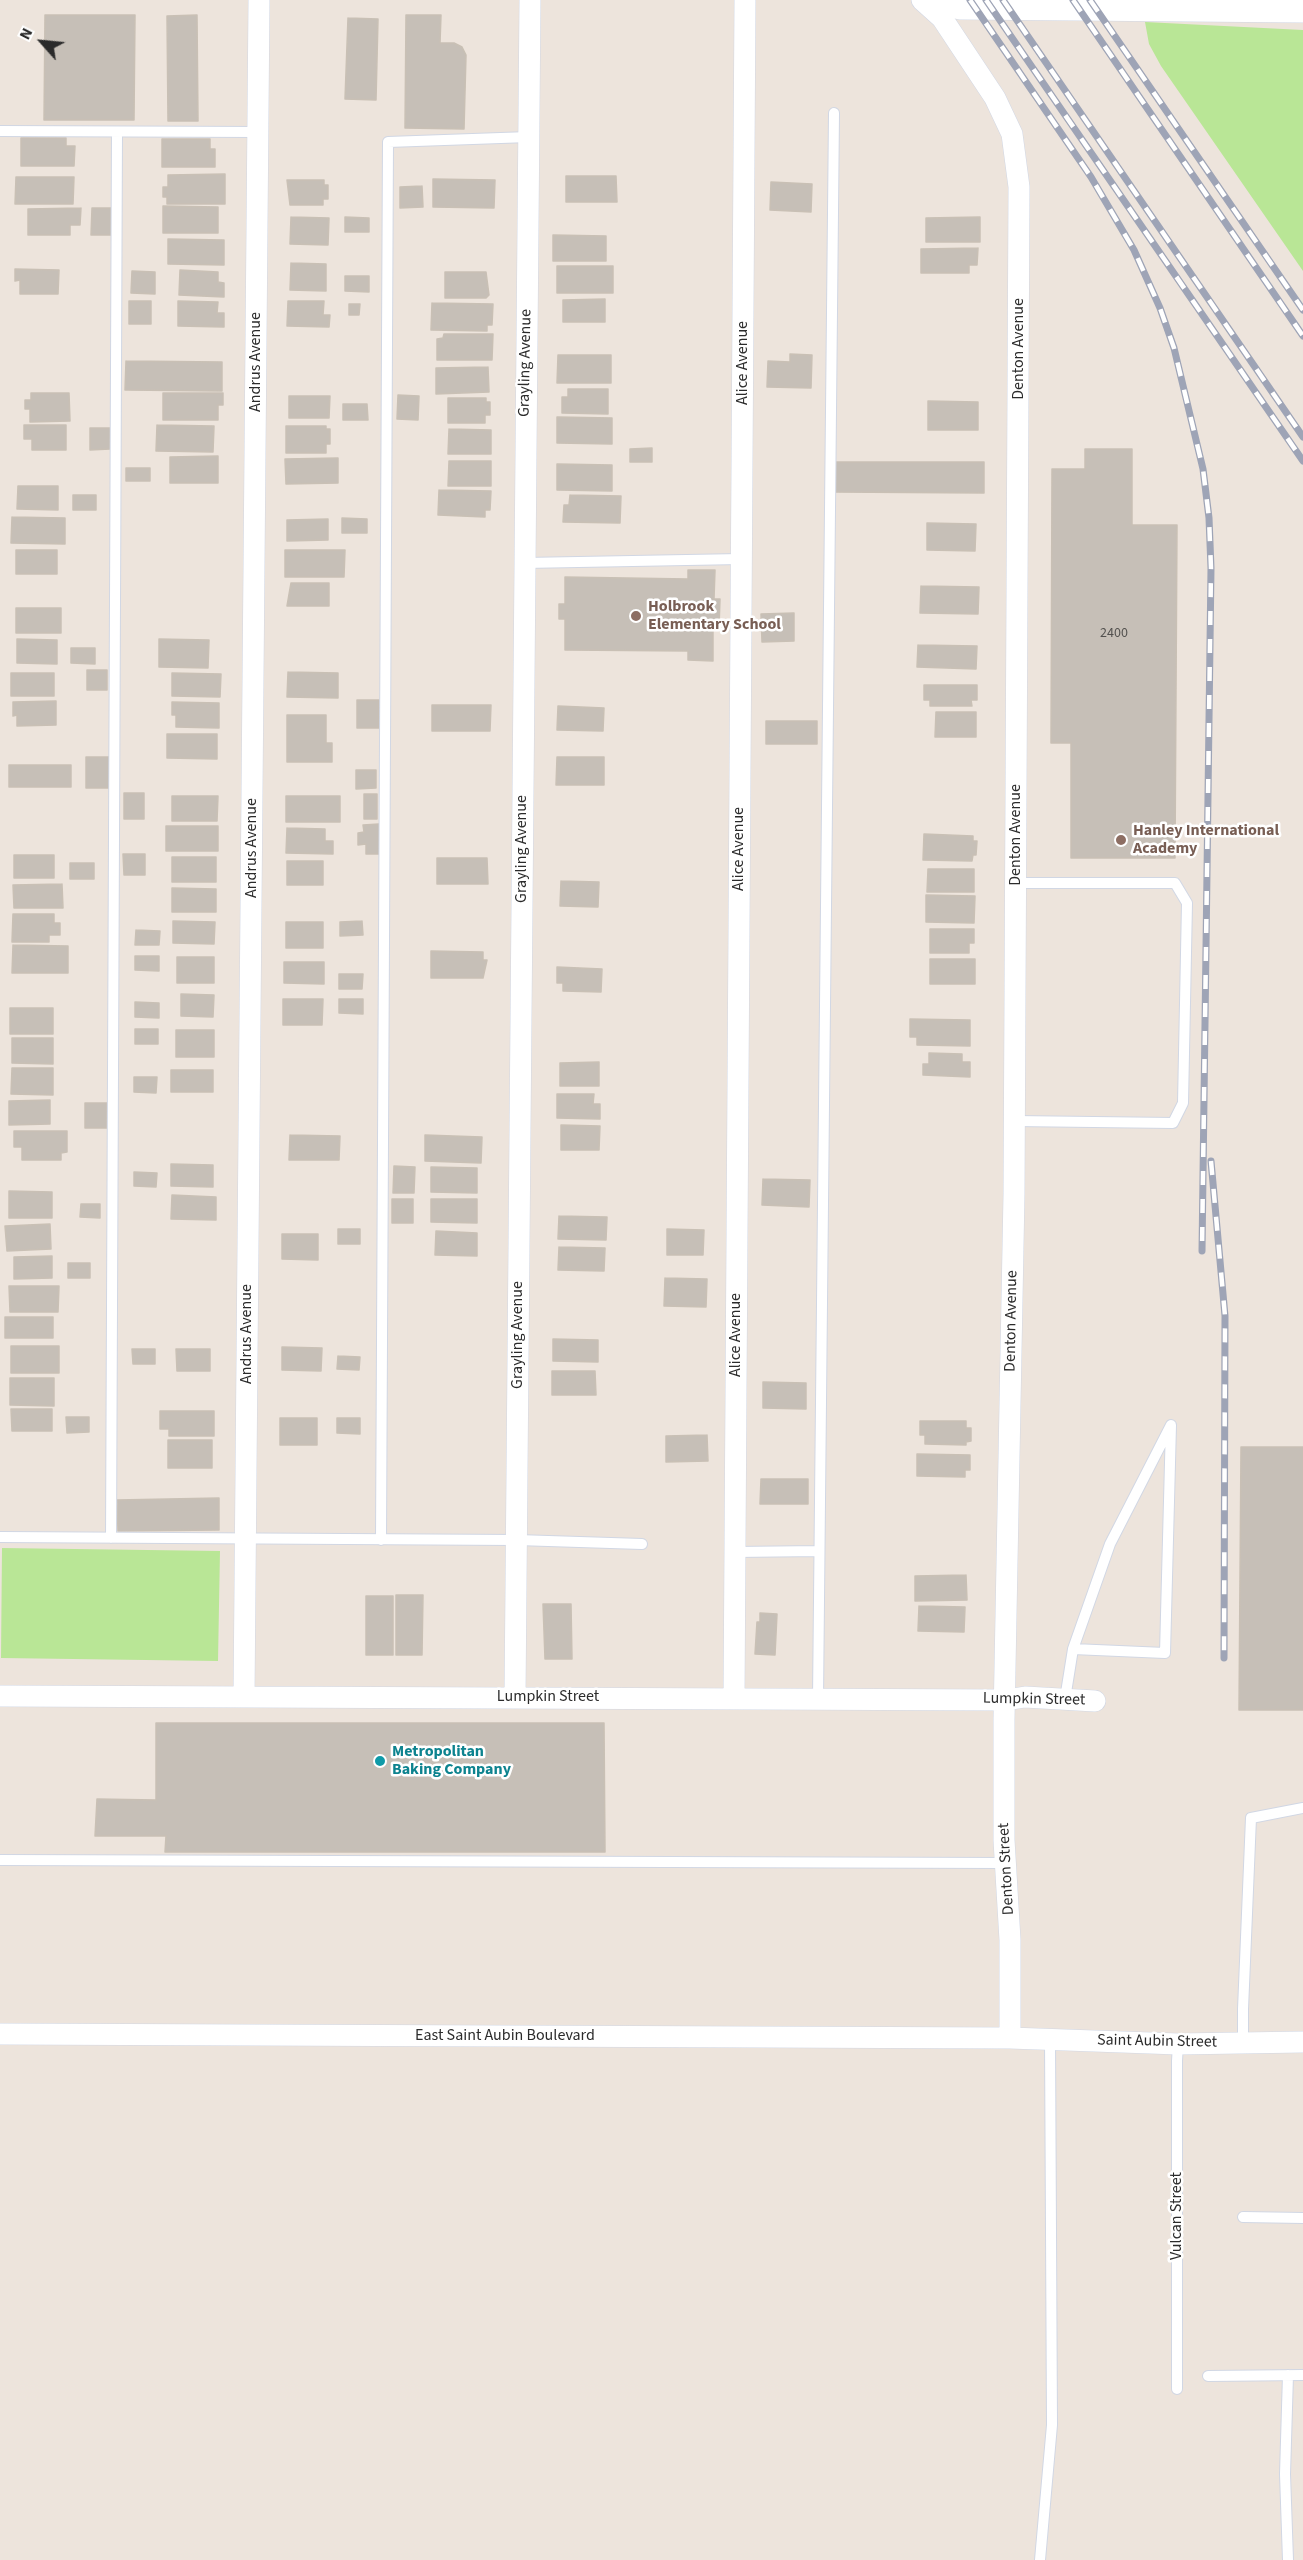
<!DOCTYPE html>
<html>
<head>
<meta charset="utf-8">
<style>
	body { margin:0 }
	#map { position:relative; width:1303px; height:2560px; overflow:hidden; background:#ede4dc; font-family:"Source Sans 3",sans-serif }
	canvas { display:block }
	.north { position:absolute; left:12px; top:12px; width:60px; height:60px; -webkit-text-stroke:4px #fff; paint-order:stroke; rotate:297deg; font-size:16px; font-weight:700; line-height:24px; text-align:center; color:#2b2b2b }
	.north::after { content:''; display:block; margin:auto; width:21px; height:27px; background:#2b2b2b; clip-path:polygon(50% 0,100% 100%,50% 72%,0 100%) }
</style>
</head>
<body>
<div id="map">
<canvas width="1303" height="2560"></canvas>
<div class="north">N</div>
</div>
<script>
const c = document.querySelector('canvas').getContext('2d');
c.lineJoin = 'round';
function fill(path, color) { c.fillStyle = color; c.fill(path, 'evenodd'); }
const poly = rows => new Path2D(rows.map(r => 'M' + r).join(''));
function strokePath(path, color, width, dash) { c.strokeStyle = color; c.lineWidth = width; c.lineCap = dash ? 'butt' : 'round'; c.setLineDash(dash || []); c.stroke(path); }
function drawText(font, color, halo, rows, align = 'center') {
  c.font = font + ' "Source Sans 3",sans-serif'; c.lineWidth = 5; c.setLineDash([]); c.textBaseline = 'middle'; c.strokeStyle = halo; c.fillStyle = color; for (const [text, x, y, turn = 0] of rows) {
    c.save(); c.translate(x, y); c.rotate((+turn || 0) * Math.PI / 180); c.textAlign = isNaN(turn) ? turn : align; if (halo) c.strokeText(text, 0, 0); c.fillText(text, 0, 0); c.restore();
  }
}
fill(poly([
	[1145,22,1303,30,1303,271,1161,66,1149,44],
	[2,1548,220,1551,218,1661,1,1658]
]), '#b9e696');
const building = poly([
	[45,15,135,15,134,120,44,120,45,15],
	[197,15,198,121,168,121,167,16,197,15],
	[406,15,441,15,440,43,454,43,462,47,466,55,464,129,405,128,406,15],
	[348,18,378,19,376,100,345,99,348,18],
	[21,138,66,138,66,146,75,146,74,166,21,166,21,138],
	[162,139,210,139,210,149,215,149,215,167,162,167,162,139],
	[225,174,225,204,167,204,167,197,163,197,163,187,168,187,168,175,225,174],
	[566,176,616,176,617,202,566,202,566,176],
	[16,177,74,177,73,204,15,204,16,177],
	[433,179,495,180,494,208,433,207,433,179],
	[287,180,324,180,324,185,328,185,328,199,323,199,323,205,290,205,287,180],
	[771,182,812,184,811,212,770,210,771,182],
	[422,186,423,207,400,208,400,187,422,186],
	[163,206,218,207,218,233,163,233,163,206],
	[81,208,80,225,70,225,70,235,28,235,28,209,81,208],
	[92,208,111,208,111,235,91,235,92,208],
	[291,217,329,218,328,245,290,244,291,217],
	[345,217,369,218,369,232,345,232,345,217],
	[980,217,980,242,926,242,926,218,980,217],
	[553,235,606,236,606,261,553,261,553,235],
	[168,239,224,240,224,265,168,264,168,239],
	[978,248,977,265,969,265,969,273,921,273,921,249,978,248],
	[291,263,326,264,326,291,290,290,291,263],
	[557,266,613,266,613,293,557,293,557,266],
	[15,269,59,270,58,294,20,294,20,280,15,281,15,269],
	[180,270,218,272,218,282,224,283,224,297,179,295,180,270],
	[132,271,155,272,155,294,131,293,132,271],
	[445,272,486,272,489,295,486,298,445,298,445,272],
	[345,276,369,276,369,292,345,291,345,276],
	[605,299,605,322,563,322,563,300,605,299],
	[129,301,151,301,151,324,129,324,129,301],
	[178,301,218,302,217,313,224,313,224,327,178,326,178,301],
	[288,301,324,301,323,315,330,315,329,327,287,326,288,301],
	[432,303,493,304,492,325,487,325,487,331,431,330,432,303],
	[349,304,360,304,359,315,349,315,349,304],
	[444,334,493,334,492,360,437,360,437,339,443,338,444,334],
	[790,354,812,355,811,388,767,387,768,361,790,362,790,354],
	[558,355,611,355,611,383,557,383,558,355],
	[126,361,222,362,222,391,125,390,126,361],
	[488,367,489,392,436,394,436,368,488,367],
	[568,389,608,389,608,414,562,413,562,397,568,397,568,389],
	[31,393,69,393,70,421,30,422,30,409,25,409,25,400,31,400,31,393],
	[163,393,223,393,223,405,218,405,218,420,163,420,163,393],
	[398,395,419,396,418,420,397,419,398,395],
	[289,396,330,396,329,418,289,418,289,396],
	[448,398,486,398,486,402,490,402,490,415,485,415,485,423,448,423,448,398],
	[928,401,978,402,978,430,928,430,928,401],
	[343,404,367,404,368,420,343,420,343,404],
	[557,417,612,418,612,444,557,443,557,417],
	[24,425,66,425,66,450,32,450,32,439,24,439,24,425],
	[157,425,214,426,213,452,156,451,157,425],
	[286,426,326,426,326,429,330,429,330,444,326,444,326,453,286,453,286,426],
	[90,428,110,428,110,449,90,450,90,428],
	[449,429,491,430,491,454,448,454,449,429],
	[652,448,652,462,630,462,630,449,652,448],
	[1085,449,1132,449,1132,525,1177,525,1175,858,1071,858,1071,743,1051,743,1052,469,1085,469,1085,449],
	[218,456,218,483,170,483,170,457,218,456],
	[338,458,338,483,286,484,285,459,338,458],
	[449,461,491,461,491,486,448,486,449,461],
	[833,462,984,462,984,493,833,492,833,462],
	[557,464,612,465,612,491,557,490,557,464],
	[126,468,150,468,150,481,126,481,126,468],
	[18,486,58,486,58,510,17,509,18,486],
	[439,490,491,491,490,510,485,510,485,517,438,515,439,490],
	[73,495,96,495,96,510,73,510,73,495],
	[570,495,621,496,620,523,563,522,564,505,569,505,570,495],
	[12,517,65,518,65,544,11,543,12,517],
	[342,518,367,519,367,533,342,533,342,518],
	[328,519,328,540,287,541,287,520,328,519],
	[927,523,976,524,975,551,927,550,927,523],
	[16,550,57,550,57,574,16,574,16,550],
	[285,550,345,550,344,577,285,577,285,550],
	[688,570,715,570,714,599,720,599,719,627,713,627,713,661,688,660,688,651,565,650,565,619,559,619,559,604,565,604,565,577,688,579,688,570],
	[291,583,329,583,329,606,287,606,291,583],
	[921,586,979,587,978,614,920,613,921,586],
	[16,608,61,608,61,633,16,633,16,608],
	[794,613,794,641,762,642,761,614,794,613],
	[17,639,57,640,57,664,17,663,17,639],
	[159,639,209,640,208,668,159,667,159,639],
	[918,645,977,646,976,669,917,667,918,645],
	[71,648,95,648,95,664,71,663,71,648],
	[87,670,107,670,107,690,87,690,87,670],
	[288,672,338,673,338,698,287,697,288,672],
	[11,673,54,673,54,696,11,696,11,673],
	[172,673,221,674,220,697,172,696,172,673],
	[924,685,977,685,977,700,971,700,972,706,930,706,930,700,924,700,924,685],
	[357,700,379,700,379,728,357,728,357,700],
	[56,701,56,725,17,726,17,715,13,716,13,702,56,701],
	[172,702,219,703,219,728,176,727,176,715,172,715,172,702],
	[432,705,491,705,490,731,432,731,432,705],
	[558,706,604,708,603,731,557,730,558,706],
	[936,712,976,712,976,737,935,737,936,712],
	[287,715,326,715,326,743,332,743,332,762,287,762,287,715],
	[766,721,817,721,817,744,766,744,766,721],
	[167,734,217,734,217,759,167,758,167,734],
	[86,757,109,757,109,788,86,788,86,757],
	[557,757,604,757,604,785,556,785,557,757],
	[9,765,71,765,71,787,9,787,9,765],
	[356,770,376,770,376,788,356,789,356,770],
	[124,793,144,793,144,819,124,819,124,793],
	[364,794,377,794,377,819,364,819,364,794],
	[172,796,218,796,217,821,172,821,172,796],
	[286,796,340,796,340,822,286,822,286,796],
	[379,824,379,854,366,854,366,844,358,845,358,833,364,832,363,825,379,824],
	[166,826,218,826,218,851,166,851,166,826],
	[287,828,325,829,325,841,333,841,333,854,286,853,287,828],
	[924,834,973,836,973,841,977,841,976,855,973,855,972,861,923,860,924,834],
	[123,854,145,854,145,875,124,875,123,854],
	[14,855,54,855,54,878,14,878,14,855],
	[172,857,216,857,216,882,172,882,172,857],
	[437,858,487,858,488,884,437,884,437,858],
	[287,861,323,861,323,885,287,885,287,861],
	[70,863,94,863,94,879,70,879,70,863],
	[928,869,974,869,974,892,927,892,928,869],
	[561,881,599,882,598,907,560,906,561,881],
	[62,884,63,908,14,908,13,885,62,884],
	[172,888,216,889,216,912,172,912,172,888],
	[926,895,975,896,974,923,926,922,926,895],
	[13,914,54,914,54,923,60,923,60,935,49,935,49,942,12,942,13,914],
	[173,921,215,922,214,944,173,943,173,921],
	[362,921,363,935,340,936,340,922,362,921],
	[286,922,323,922,323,948,286,948,286,922],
	[930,929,974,929,974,943,969,943,969,953,930,953,930,929],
	[136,930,160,931,159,945,135,945,136,930],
	[13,945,68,946,68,973,12,973,13,945],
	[431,951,483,952,483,960,487,960,483,978,431,978,431,951],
	[135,956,159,956,159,971,135,970,135,956],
	[177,957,214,957,214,983,177,983,177,957],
	[930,959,975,959,975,984,930,984,930,959],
	[284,962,324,962,324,984,284,983,284,962],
	[557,967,602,969,601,992,563,991,563,983,557,983,557,967],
	[339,974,363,974,362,989,339,989,339,974],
	[181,994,214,995,213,1017,181,1016,181,994],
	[283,999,323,999,322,1025,283,1025,283,999],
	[339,999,363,999,363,1014,339,1013,339,999],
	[135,1002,159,1003,159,1018,135,1017,135,1002],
	[10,1008,53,1008,53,1034,10,1034,10,1008],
	[910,1019,970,1020,970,1046,917,1045,917,1037,910,1037,910,1019],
	[135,1029,158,1029,158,1044,135,1044,135,1029],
	[176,1030,214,1030,214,1057,176,1057,176,1030],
	[12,1038,53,1038,53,1064,12,1063,12,1038],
	[929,1053,962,1054,962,1062,970,1062,970,1077,923,1075,923,1064,929,1064,929,1053],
	[599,1062,599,1086,560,1086,560,1063,599,1062],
	[12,1068,53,1068,53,1095,11,1094,12,1068],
	[171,1070,213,1070,213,1092,171,1092,171,1070],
	[134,1077,157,1077,156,1093,134,1092,134,1077],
	[557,1094,594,1094,593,1104,600,1104,600,1119,557,1118,557,1094],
	[50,1100,50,1124,9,1125,9,1101,50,1100],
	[85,1103,107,1103,107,1128,85,1128,85,1103],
	[561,1125,600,1126,599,1150,561,1150,561,1125],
	[14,1131,67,1131,67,1152,61,1153,61,1160,22,1160,22,1147,14,1147,14,1131],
	[290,1135,340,1136,339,1160,289,1160,290,1135],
	[425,1135,482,1137,481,1163,425,1161,425,1135],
	[171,1164,213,1165,213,1187,171,1186,171,1164],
	[394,1166,415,1167,414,1193,393,1193,394,1166],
	[431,1167,477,1168,477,1193,431,1192,431,1167],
	[134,1172,157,1173,156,1187,134,1186,134,1172],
	[763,1179,810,1180,809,1207,762,1205,763,1179],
	[9,1191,52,1192,52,1218,9,1218,9,1191],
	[172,1195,216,1197,216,1220,171,1219,172,1195],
	[392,1199,413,1199,413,1223,392,1223,392,1199],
	[431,1199,477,1199,477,1223,431,1222,431,1199],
	[81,1204,100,1204,100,1218,80,1217,81,1204],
	[559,1216,607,1217,606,1240,558,1239,559,1216],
	[50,1224,51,1249,7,1251,5,1226,50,1224],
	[338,1229,360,1229,360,1244,338,1244,338,1229],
	[667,1229,704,1230,703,1255,667,1255,667,1229],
	[436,1231,477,1233,477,1256,435,1255,436,1231],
	[282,1234,318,1234,318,1260,282,1259,282,1234],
	[559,1247,605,1248,604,1271,558,1270,559,1247],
	[52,1256,52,1278,14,1279,14,1257,52,1256],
	[68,1263,90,1263,90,1278,68,1278,68,1263],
	[665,1278,707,1279,706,1307,664,1306,665,1278],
	[9,1286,59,1286,58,1312,10,1312,9,1286],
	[5,1317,53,1317,53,1338,5,1338,5,1317],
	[553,1339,598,1340,598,1362,553,1361,553,1339],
	[11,1346,59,1346,59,1373,11,1373,11,1346],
	[282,1347,322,1348,321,1371,282,1370,282,1347],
	[132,1349,155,1349,155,1364,133,1364,132,1349],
	[176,1349,210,1349,210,1371,177,1371,176,1349],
	[338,1356,360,1357,359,1370,337,1369,338,1356],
	[552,1371,595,1371,596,1395,552,1395,552,1371],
	[10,1378,54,1378,54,1406,10,1405,10,1378],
	[763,1382,806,1383,806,1409,763,1408,763,1382],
	[11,1409,52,1409,52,1431,12,1431,11,1409],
	[160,1411,214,1411,214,1436,169,1436,169,1429,160,1429,160,1411],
	[66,1417,89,1417,89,1432,67,1433,66,1417],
	[280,1418,317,1418,317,1445,280,1445,280,1418],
	[337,1418,360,1418,360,1434,337,1433,337,1418],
	[920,1421,966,1421,966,1428,971,1428,971,1441,966,1442,966,1445,925,1444,925,1435,920,1435,920,1421],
	[707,1435,708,1461,666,1462,666,1436,707,1435],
	[168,1440,212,1440,212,1468,168,1468,168,1440],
	[1241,1447,1303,1447,1303,1710,1239,1710,1241,1447],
	[917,1454,970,1455,970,1470,965,1470,965,1477,917,1476,917,1454],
	[761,1479,808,1479,808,1504,760,1504,761,1479],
	[219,1498,219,1530,118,1531,117,1500,219,1498],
	[966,1575,967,1600,915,1601,915,1576,966,1575],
	[396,1595,423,1595,422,1655,396,1655,396,1595],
	[366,1596,393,1596,393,1655,366,1655,366,1596],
	[543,1604,571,1604,572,1659,545,1659,543,1604],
	[919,1606,965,1607,964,1632,918,1631,919,1606],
	[760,1613,777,1614,775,1655,755,1654,757,1622,760,1622,760,1613],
	[156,1723,604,1723,605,1852,165,1852,166,1836,95,1836,97,1799,156,1800,156,1723]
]);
fill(building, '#c6bfb7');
strokePath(building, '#c9c0b5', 1.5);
const service = poly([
	[0,131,258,132],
	[524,563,741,559],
	[1014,1121,1173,1123,1183,1103,1187,903,1175,883,1016,883],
	[0,1537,517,1540,642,1544],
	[111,1538,117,132],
	[381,1540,388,142,529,137],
	[735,1552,819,1551],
	[818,1699,834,113],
	[1065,1699,1073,1649,1110,1544,1171,1425,1165,1653,1073,1649],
	[0,1860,1005,1863],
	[1243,2043,1243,2009,1251,1818,1303,1808],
	[1243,2217,1303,2218],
	[1288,2375,1285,2474,1288,2560],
	[1208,2376,1303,2375],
	[1177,2389,1177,2061,1178,2044],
	[1040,2560,1052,2425,1050,2039]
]);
const minor = poly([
	[922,0,942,18,995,98,1012,134,1019,187,1014,1194,1004,1720,1004,1840,1010,1940,1010,2038],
	[0,1696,1006,1700,1025,1697,1095,1701],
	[244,1696,259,0],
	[515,1697,530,0],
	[734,1698,745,0],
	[0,2034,1010,2038,1178,2044,1303,2042]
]);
const tertiary = poly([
	[935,0,961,6,1303,9]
]);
strokePath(service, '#d1d7e4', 12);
strokePath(minor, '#d1d7e4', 22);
strokePath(tertiary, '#d1d7e4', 28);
strokePath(service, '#fff', 10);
strokePath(minor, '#fff', 21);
strokePath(tertiary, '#fff', 27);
const rail = poly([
	[970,0,1091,177,1134,250,1160,308,1174,348,1203,469,1209,518,1211,568,1202,1251],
	[986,0,1303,461],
	[1003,0,1303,437],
	[1073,0,1303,336],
	[1090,0,1303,310],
	[1211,1161,1225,1316,1224,1658]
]);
strokePath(rail, '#9ea4b6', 7);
strokePath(rail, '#fff', 4.5, [14]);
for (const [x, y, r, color] of [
	[636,616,6,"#8d6e63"],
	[1121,840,6,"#8d6e63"],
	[380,1761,6,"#0f9aa8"]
]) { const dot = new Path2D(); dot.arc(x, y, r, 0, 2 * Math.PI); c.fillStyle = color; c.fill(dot); strokePath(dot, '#fff', 2); }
drawText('14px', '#52504e', null, [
	["2400",1114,634]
]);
drawText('16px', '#2b2b2b', '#fff', [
	["Denton Avenue",1019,349,-90],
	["Andrus Avenue",256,362,-90],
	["Grayling Avenue",526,363,-89],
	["Alice Avenue",743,363,-90],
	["Denton Avenue",1016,835,-90],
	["Andrus Avenue",252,848,-90],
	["Grayling Avenue",522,849,-90],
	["Alice Avenue",739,849,-90],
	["Denton Avenue",1012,1321,-89],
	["Andrus Avenue",247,1334,-90],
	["Grayling Avenue",518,1335,-90],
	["Alice Avenue",736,1335,-90],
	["Lumpkin Street",548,1697],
	["Lumpkin Street",1034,1700,1],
	["Denton Street",1007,1869,-93],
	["East Saint Aubin Boulevard",505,2036],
	["Saint Aubin Street",1157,2042,1],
	["Vulcan Street",1177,2216,-90]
]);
drawText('bold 16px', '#785e54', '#fff', [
	["Holbrook",648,607],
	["Elementary School",648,625],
	["Hanley International",1133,831],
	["Academy",1133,849]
], 'left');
drawText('bold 16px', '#0d838f', '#fff', [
	["Metropolitan",392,1752],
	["Baking Company",392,1770]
], 'left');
</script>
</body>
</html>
